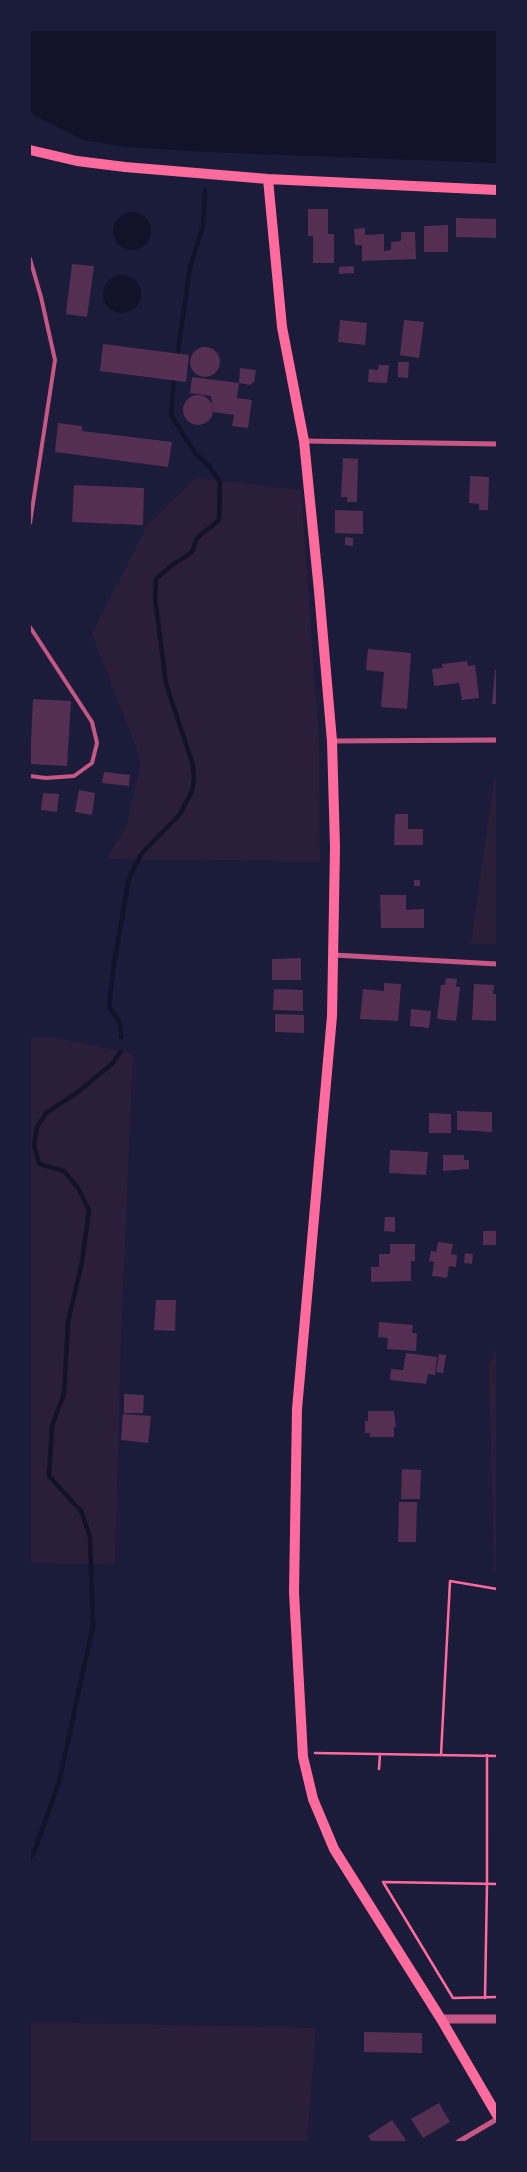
<!DOCTYPE html>
<html>
<head>
<meta charset="utf-8">
<style>
	body { margin:0 }
	#map { position:relative; width:527px; height:2172px; overflow:hidden; background:#1b1b3a; font-family:"Crimson Pro",serif }
	canvas { display:block }
	.frame { position:absolute; inset:0; border:31px solid #1b1b3a; pointer-events:none }
</style>
</head>
<body>
<div id="map">
<canvas width="527" height="2172"></canvas>
<div class="frame"></div>
</div>
<script>
const c = document.querySelector('canvas').getContext('2d');
c.lineJoin = 'round';
function fill(path, color) { c.fillStyle = color; c.fill(path, 'evenodd'); }
const poly = rows => new Path2D(rows.map(r => 'M' + r).join(''));
function strokePath(path, color, width, dash) { c.strokeStyle = color; c.lineWidth = width; c.lineCap = dash ? 'butt' : 'round'; c.setLineDash(dash || []); c.stroke(path); }
fill(poly([
	[196,478,301,490,319,740,320,861,106,859,127,825,141,760,92,634,148,524],
	[494,779,497,779,497,944,471,944],
	[30,1037,59,1038,133,1054,121,1340,115,1564,30,1563],
	[497,1346,497,1571,494,1571,489,1366],
	[30,2022,316,2028,307,2142,30,2142]
]), '#2a1e3b');
fill(poly([
	[30,30,497,30,497,163,206,152,126,147,83,140,35,116,30,111],
	'113 231a19 19 0 1 1 38 0a19 19 0 1 1-38 0Z',
	'103 294a19 19 0 1 1 38 0a19 19 0 1 1-38 0Z'
]), '#12122b');
strokePath(poly([
	[177,358,190,267,203,226,205,190],
	[121,1037,120,1023,109,1007,113,970,129,878,142,853,180,814,192,791,194,779,193,765,166,684,155,598,156,579,171,566,192,552,197,538,219,520,220,482,209,466,195,453,171,415,174,376],
	[30,1858,35,1850,59,1782,93,1626,90,1537,81,1511,49,1476,52,1426,64,1394,68,1322,82,1262,89,1210,78,1188,64,1171,39,1164,34,1145,37,1127,46,1113,78,1092,112,1064,120,1052]
]), '#12122b', 4.5);
fill(poly([
	[308,209,328,209,328,234,334,234,334,263,313,263,313,236,308,236],
	[456,218,497,219,497,238,456,237],
	[448,225,448,252,424,252,424,226],
	[365,228,365,235,384,234,384,251,391,250,391,242,401,241,401,232,415,232,416,259,362,261,362,245,355,245,354,229],
	[72,264,94,266,87,317,66,314],
	[354,266,354,273,339,274,339,267],
	[340,320,367,323,365,345,338,342],
	[404,320,424,322,419,358,400,355],
	[103,344,189,355,186,382,100,371],
	'190 362a15 15 0 1 1 30 0a15 15 0 1 1-30 0Z',
	[398,362,409,362,408,378,398,377],
	[379,365,389,365,387,383,368,382,369,369,378,370],
	[240,368,256,370,254,382,250,385,239,383],
	[192,377,239,383,237,398,252,400,248,428,232,426,234,415,213,412,211,396,190,393],
	'183 410a15 15 0 1 1 30 0a15 15 0 1 1-30 0Z',
	[58,423,82,426,82,431,172,442,168,467,55,452],
	[343,458,358,459,357,502,347,502,347,497,341,497],
	[470,476,489,477,488,510,479,510,479,504,469,503],
	[74,485,144,488,143,525,72,522],
	[335,510,363,511,363,534,335,533],
	[345,537,353,538,353,546,345,545],
	[368,649,411,653,407,709,381,707,384,672,366,670],
	[467,661,468,666,475,665,479,698,462,700,459,683,434,686,432,669,443,668,442,664],
	[495,670,497,670,497,704,492,704],
	[33,699,71,701,67,766,30,764],
	[104,772,130,775,129,786,102,783],
	[79,790,95,793,92,815,75,812],
	[43,793,59,794,57,812,41,810],
	[395,814,408,814,408,829,423,829,423,845,394,845],
	[414,880,420,880,420,886,414,886],
	[380,895,406,895,406,910,424,909,424,928,381,928],
	[301,958,301,980,272,980,272,959],
	[446,978,457,979,456,987,460,987,456,1021,437,1019,441,985,445,985],
	[384,983,401,984,398,1021,360,1019,363,989,384,991],
	[474,984,494,985,493,994,497,994,497,1021,472,1020],
	[274,989,303,990,303,1011,273,1010],
	[411,1009,431,1011,429,1028,410,1026],
	[275,1014,304,1015,304,1033,275,1032],
	[457,1111,492,1112,492,1132,457,1130],
	[429,1113,451,1114,451,1133,429,1133],
	[390,1150,428,1152,426,1175,389,1173],
	[443,1155,464,1155,464,1160,469,1160,469,1169,443,1171],
	[385,1217,395,1217,395,1232,384,1231],
	[483,1231,497,1231,497,1245,483,1245],
	[438,1242,453,1244,451,1254,457,1255,456,1267,449,1266,447,1278,432,1276,434,1262,429,1261,431,1251,436,1252],
	[390,1244,415,1244,415,1261,411,1261,411,1281,371,1282,371,1267,379,1267,379,1254,390,1254],
	[465,1253,473,1254,472,1264,464,1263],
	[156,1300,176,1300,175,1331,154,1330],
	[379,1322,413,1325,412,1333,417,1333,416,1351,387,1349,388,1338,378,1337],
	[406,1353,437,1357,435,1375,428,1374,426,1384,390,1380,391,1369,403,1370],
	[439,1354,446,1355,443,1373,436,1372],
	[124,1394,144,1395,143,1413,124,1413],
	[368,1411,394,1411,396,1427,394,1427,394,1437,370,1437,370,1433,365,1433,365,1421,368,1421],
	[123,1414,151,1416,148,1443,121,1440],
	[402,1469,421,1470,420,1499,401,1499],
	[399,1502,417,1502,416,1542,398,1542],
	[364,2032,422,2033,422,2053,364,2052],
	[439,2103,450,2122,423,2138,411,2119],
	[392,2120,406,2140,403,2142,372,2142,368,2136]
]), '#542f53');
strokePath(poly([
	[315,1753,497,1756],
	[441,1755,450,1581,497,1589],
	[379,1769,380,1754],
	[383,1882,453,1998,497,1997],
	[383,1882,497,1884],
	[485,1998,487,1884,487,1755]
]), '#ff6b9d', 2.5);
strokePath(poly([
	[30,259,41,297,55,360,30,523],
	[30,627,92,722,97,743,92,763,74,776,46,778,30,776]
]), '#c65784', 4);
strokePath(poly([
	[304,441,497,444],
	[332,741,497,740],
	[334,955,497,964],
	[458,2142,497,2119]
]), '#c65784', 5);
strokePath(poly([
	[441,2019,497,2019]
]), '#c65784', 9);
strokePath(poly([
	[30,150,77,161,125,167,268,179,497,190],
	[268,179,282,327,304,441,319,591,332,741,335,847,332,1016,297,1409,294,1592,303,1757,313,1799,334,1849,441,2019,497,2115]
]), '#ff6b9d', 10);
</script>
</body>
</html>
